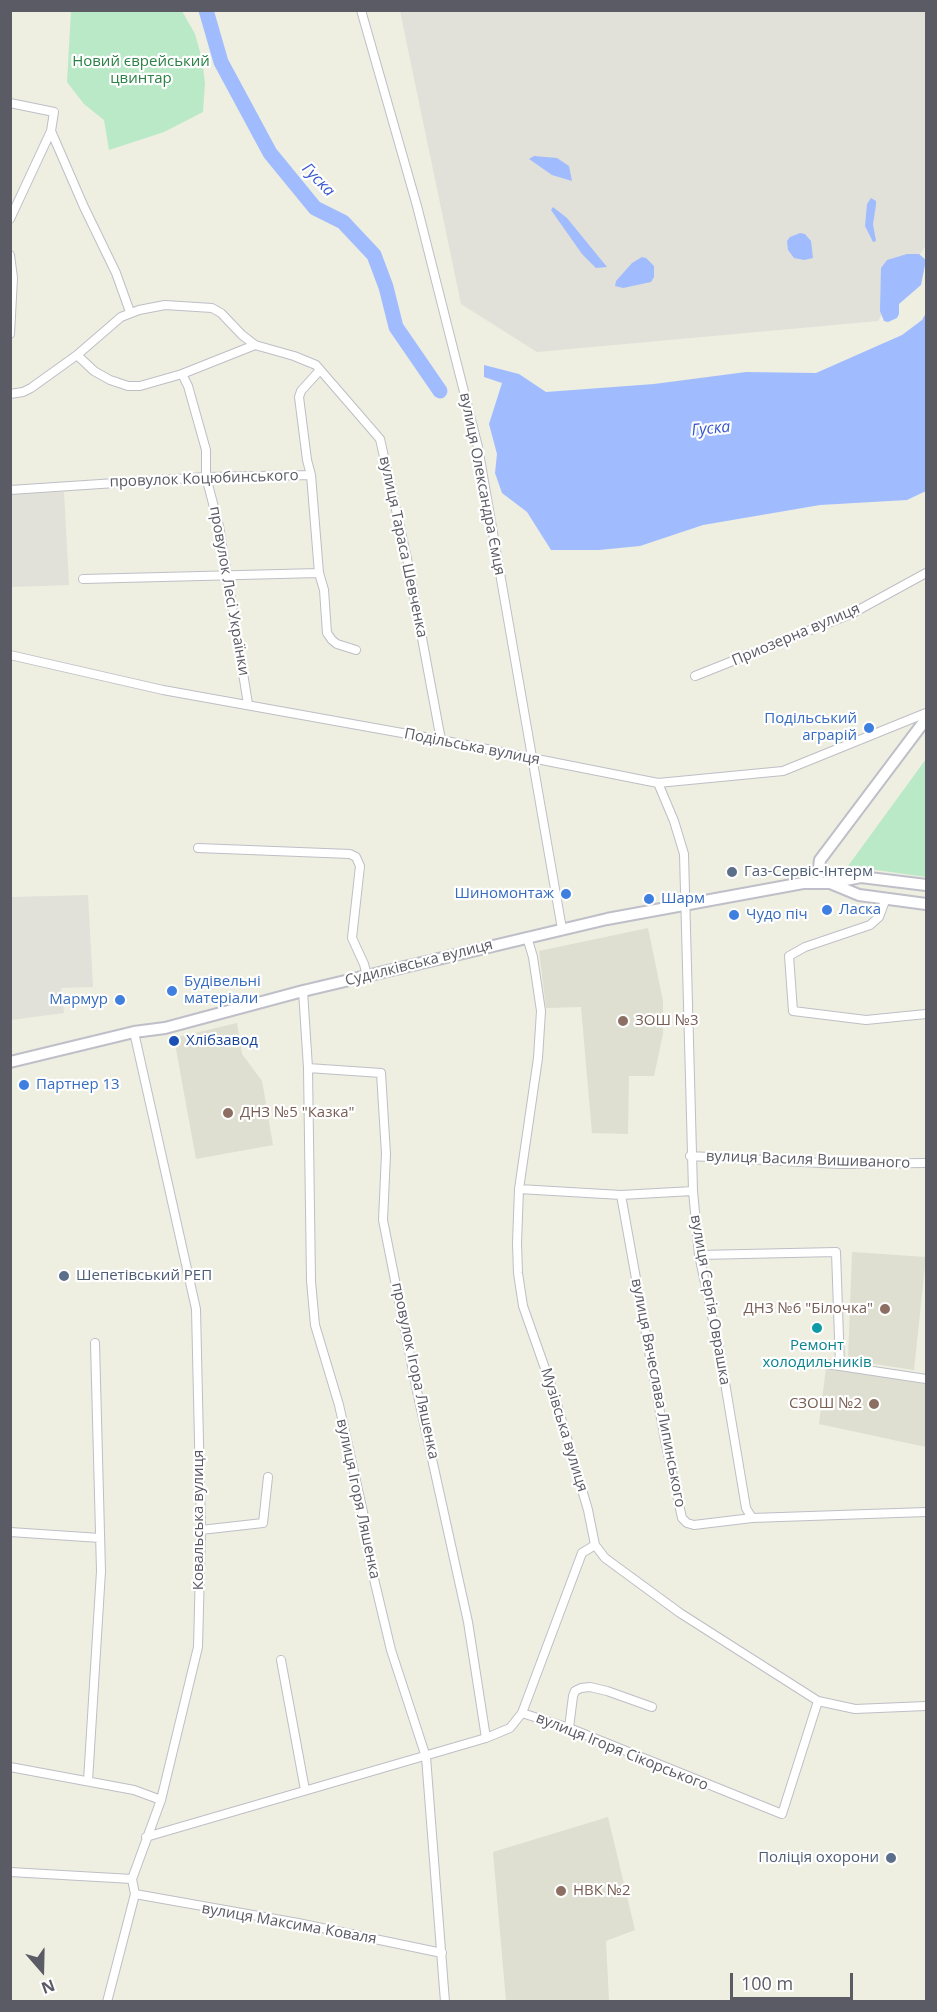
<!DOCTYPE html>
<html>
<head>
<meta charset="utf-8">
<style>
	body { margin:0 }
	#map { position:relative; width:937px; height:2012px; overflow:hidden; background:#eeeee1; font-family:"Open Sans",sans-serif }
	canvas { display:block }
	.frame { position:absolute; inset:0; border:12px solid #5a5b64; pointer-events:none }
	.north { position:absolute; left:12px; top:1940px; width:60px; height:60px; -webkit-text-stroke:4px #fff; paint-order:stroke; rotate:160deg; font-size:16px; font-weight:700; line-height:24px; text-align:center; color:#5a5b64 }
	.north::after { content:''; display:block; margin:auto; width:21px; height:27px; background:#5a5b64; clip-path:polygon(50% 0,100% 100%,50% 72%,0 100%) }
	.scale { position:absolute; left:730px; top:1973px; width:123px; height:27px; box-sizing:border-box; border:3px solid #5a5b64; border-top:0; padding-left:8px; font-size:18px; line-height:21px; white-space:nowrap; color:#5a5b64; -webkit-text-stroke:4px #fff; paint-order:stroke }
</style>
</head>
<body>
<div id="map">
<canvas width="937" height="2012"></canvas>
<div class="frame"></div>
<div class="north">N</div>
<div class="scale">100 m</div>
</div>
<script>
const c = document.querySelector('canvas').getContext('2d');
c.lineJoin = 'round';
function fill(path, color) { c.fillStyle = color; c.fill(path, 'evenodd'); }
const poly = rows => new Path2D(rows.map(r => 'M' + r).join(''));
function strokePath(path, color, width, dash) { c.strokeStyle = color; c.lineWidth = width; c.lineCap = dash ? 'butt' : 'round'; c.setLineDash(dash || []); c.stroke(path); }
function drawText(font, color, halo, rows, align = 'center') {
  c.font = font + ' "Open Sans",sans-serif'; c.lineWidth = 4.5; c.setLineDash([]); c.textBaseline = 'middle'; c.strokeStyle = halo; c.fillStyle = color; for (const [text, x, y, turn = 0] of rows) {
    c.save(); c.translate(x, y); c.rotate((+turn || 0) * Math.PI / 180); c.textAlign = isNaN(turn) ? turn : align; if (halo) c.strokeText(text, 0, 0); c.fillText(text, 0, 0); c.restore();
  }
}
fill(poly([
	[400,11,926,11,926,245,878,321,537,352,461,304],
	[64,492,69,585,11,587,10,493],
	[88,895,93,987,61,988,64,1013,11,1020,11,897]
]), '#e1e1d9');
fill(poly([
	[648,928,663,1001,663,1034,654,1076,629,1076,628,1134,592,1133,581,1007,546,1008,539,951],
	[237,1023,242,1054,262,1081,273,1145,196,1159,174,1038],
	[852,1252,926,1257,914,1370,848,1360],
	[826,1368,926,1384,926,1447,819,1424],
	[608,1817,635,1930,606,1941,609,2001,506,2001,493,1852]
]), '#dedfd0');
fill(poly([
	[71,11,182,11,195,34,202,59,205,83,203,112,164,132,109,150,104,120,84,104,67,82],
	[926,759,926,877,848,866]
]), '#bae9c7');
fill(poly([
	[534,156,557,158,569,166,572,181,552,175,529,159],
	[871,198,876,201,876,205,873,224,876,241,873,242,865,226,867,204],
	[553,207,567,218,607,267,596,268,582,254,551,210],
	[800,233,805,234,811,241,813,258,804,260,794,258,788,250,787,241,790,237],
	[907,254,919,254,926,260,921,285,899,304,899,314,897,318,888,322,884,321,880,311,881,268,887,260],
	[642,257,646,258,654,266,654,277,651,282,623,288,615,286,616,281,632,263],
	[926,313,926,491,907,500,820,505,703,525,640,546,599,550,551,550,527,512,502,493,495,473,497,454,489,424,502,383,484,377,484,365,519,374,546,392,654,384,746,372,816,373,902,335,922,320]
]), '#a0bcff');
strokePath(poly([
	[206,10,221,62,270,153,315,208,343,222,374,255,386,287,396,327,440,391]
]), '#a0bcff', 15);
const minor = poly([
	[361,10,417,206,478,447,562,929],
	[10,103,54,112,51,131,84,207,116,273,130,312],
	[10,219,51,131],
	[10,255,13,278,10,334],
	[77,355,94,371,110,380,128,386,140,386,182,374,255,345],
	[182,374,188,386,206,450,206,477,219,526,248,704],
	[10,394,23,392,31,388,77,355,121,317,139,310,165,305,212,308,221,313,242,335,255,345,294,356,316,365,380,439,408,563,441,740],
	[311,475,307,460,299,397,301,391,320,370],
	[10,490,206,477,311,475,319,573,324,590,327,633,332,640,337,644,356,650],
	[83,579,319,573],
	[10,655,163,690,441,740,658,783,783,771,926,713],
	[695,676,853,613,926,573],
	[658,783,674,821,684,854,693,1191,699,1255,720,1353,746,1508,752,1518,926,1512],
	[198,848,350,854,356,857,360,866,352,938,364,964,367,976],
	[886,898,879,917,870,925,805,947,789,956,793,1011,866,1020,926,1014],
	[527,937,533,957,541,1011,538,1058,519,1189,517,1243,518,1273,523,1306,554,1394,588,1510,595,1545,605,1558,680,1613,818,1701,855,1709,926,1706],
	[303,991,308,1068,311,1281,315,1325,339,1405,363,1512,369,1558,391,1650,426,1757,445,2002],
	[308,1068,381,1073,386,1154,383,1220,417,1391,468,1622,486,1738],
	[690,1156,840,1164,926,1163],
	[519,1189,621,1195,693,1191],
	[621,1195,665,1440,682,1518,687,1523,694,1525,752,1518],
	[699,1255,836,1252,840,1366,926,1379],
	[812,1362,840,1366],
	[201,1530,263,1523,268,1477],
	[10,1532,100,1538],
	[281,1660,305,1790],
	[522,1713,582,1553,595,1545],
	[569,1728,573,1696,575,1691,581,1688,590,1687,607,1691,652,1707],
	[10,1767,134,1790,161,1800],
	[88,1781,101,1571,95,1343],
	[146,1837,486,1738,510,1728,522,1713,569,1728,782,1814,818,1701],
	[10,1872,132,1879],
	[135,1894,298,1923,442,1953],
	[107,2002,135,1894,132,1879,161,1800,198,1647,201,1530,196,1309,134,1032]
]);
const secondary = poly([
	[817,883,820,860,926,719],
	[830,883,859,895,926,904],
	[10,1062,134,1032,165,1028,303,991,607,919,803,883,830,883,861,877,926,885]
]);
strokePath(minor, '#bebfc6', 10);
strokePath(secondary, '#bebfc8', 14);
strokePath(minor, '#fff', 8);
strokePath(secondary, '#fff', 10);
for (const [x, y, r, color] of [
	[869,728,6,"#3f7fe0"],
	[732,872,6,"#5c6f8a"],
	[566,894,6,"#3f7fe0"],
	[649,899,6,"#3f7fe0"],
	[827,910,6,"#3f7fe0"],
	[734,915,6,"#3f7fe0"],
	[172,991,6,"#3f7fe0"],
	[120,1000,6,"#3f7fe0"],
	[623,1021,6,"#8d6e63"],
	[174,1041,6,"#1a4fb4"],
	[24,1085,6,"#3f7fe0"],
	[228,1113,6,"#8d6e63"],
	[64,1276,6,"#5c6f8a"],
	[885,1309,6,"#8d6e63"],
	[817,1328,6,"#0f9aa8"],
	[874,1404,6,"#8d6e63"],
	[891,1858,6,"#5c6f8a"],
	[561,1891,6,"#8d6e63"]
]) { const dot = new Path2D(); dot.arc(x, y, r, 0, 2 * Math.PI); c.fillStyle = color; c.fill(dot); strokePath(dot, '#fff', 2); }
drawText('15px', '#2b8246', '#fff', [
	["Новий єврейський",141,62],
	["цвинтар",141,79]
]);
drawText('15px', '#5a5b64', '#fff', [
	["провулок Коцюбинського",204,479,-2],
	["вулиця Олександра Ємця",482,484,79],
	["вулиця Тараса Шевченка",403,547,78],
	["провулок Лесі Українки",229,591,80],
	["Приозерна вулиця",796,635,-23],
	["Подільська вулиця",472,747,11],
	["Судилківська вулиця",419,963,-14],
	["вулиця Василя Вишиваного",808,1160,2],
	["вулиця Сергія Оврашка",710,1300,80],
	["провулок Ігора Ляшенка",415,1371,78],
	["вулиця Вячеслава Липинського",658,1393,79],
	["Музівська вулиця",564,1430,73],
	["вулиця Ігоря Ляшенка",358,1499,78],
	["Ковальська вулиця",199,1520,-90],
	["вулиця Ігоря Сікорського",622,1752,22],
	["вулиця Максима Коваля",289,1924,10]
]);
drawText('15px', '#366cbe', '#fff', [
	["Подільський",857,719,"right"],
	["аграрій",857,736,"right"],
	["Шиномонтаж",554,894,"right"],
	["Шарм",661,899],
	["Ласка",839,910],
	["Чудо піч",746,915],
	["Будівельні",184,982],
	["матеріали",184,999],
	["Мармур",108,1000,"right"],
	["Партнер 13",36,1085]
], 'left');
drawText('15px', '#4e5e75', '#fff', [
	["Газ-Сервіс-Інтерм",744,872],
	["Шепетівський РЕП",76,1276],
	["Поліція охорони",879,1858,"right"]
], 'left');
drawText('15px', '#785e54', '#fff', [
	["ЗОШ №3",635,1021],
	["ДНЗ №5 \"Казка\"",240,1113],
	["ДНЗ №6 \"Білочка\"",873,1309,"right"],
	["СЗОШ №2",862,1404,"right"],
	["НВК №2",573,1891]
], 'left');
drawText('15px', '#164399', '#fff', [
	["Хлібзавод",186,1041]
], 'left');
drawText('15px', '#0d838f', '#fff', [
	["Ремонт",817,1346],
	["холодильників",817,1363]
]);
drawText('italic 16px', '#3758ce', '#fff', [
	["Гуска",318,180,46],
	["Гуска",711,429,-6]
]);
</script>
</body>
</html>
